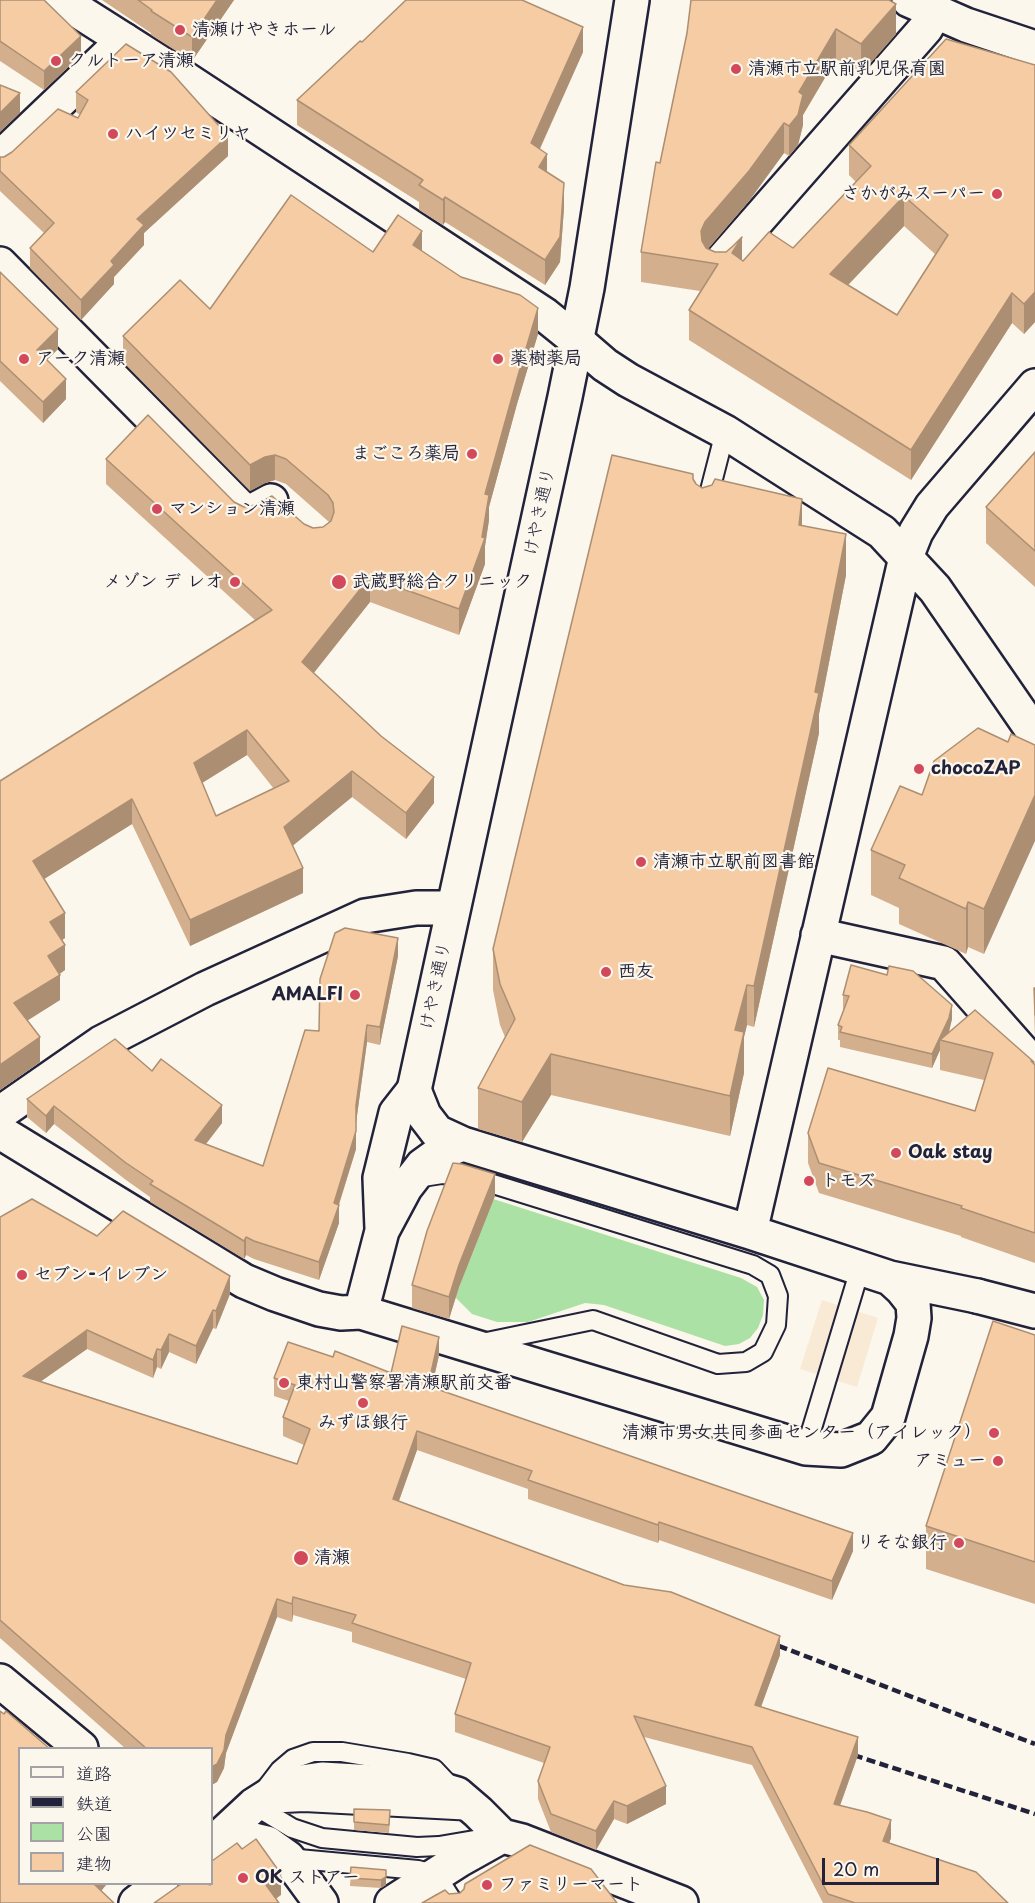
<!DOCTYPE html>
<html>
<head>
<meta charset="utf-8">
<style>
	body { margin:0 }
	#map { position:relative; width:1035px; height:1903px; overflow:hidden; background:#fbf7ec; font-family:"Playpen Sans","Klee One",sans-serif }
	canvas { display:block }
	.legend { position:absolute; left:18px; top:1747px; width:195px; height:138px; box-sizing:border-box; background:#fbf7ec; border:2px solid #a4a2a5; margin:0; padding:8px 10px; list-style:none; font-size:18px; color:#22223b }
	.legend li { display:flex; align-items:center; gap:12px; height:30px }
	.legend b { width:30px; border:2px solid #a4a2a5 }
	.scale { position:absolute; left:822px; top:1858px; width:117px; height:27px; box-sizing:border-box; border:3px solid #22223b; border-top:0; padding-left:8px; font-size:18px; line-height:21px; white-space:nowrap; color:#22223b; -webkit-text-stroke:4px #fbf7ec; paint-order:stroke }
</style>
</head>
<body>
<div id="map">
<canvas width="1035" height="1903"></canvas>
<ul class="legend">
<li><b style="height:8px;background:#fbf7ec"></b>道路</li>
<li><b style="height:8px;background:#22223b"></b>鉄道</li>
<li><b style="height:16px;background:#abe1a4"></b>公園</li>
<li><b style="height:16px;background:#f5cca4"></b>建物</li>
</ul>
<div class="scale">20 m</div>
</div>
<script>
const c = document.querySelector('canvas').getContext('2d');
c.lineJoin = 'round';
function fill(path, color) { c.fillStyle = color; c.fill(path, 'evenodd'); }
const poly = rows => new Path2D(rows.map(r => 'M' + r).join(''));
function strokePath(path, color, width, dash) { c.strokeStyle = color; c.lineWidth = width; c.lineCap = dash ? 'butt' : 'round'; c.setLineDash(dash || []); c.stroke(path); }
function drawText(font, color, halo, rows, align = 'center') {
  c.font = font + ' "Playpen Sans","Klee One",sans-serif'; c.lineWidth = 4.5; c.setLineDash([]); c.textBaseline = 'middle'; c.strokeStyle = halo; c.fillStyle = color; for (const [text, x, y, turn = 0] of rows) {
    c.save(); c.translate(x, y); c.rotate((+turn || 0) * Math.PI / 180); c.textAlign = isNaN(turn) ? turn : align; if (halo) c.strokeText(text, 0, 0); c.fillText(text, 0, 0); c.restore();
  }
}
fill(poly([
	[822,1300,878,1318,857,1387,800,1369]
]), '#f9ead6');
fill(poly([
	[487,1197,741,1278,757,1287,764,1300,763,1315,758,1328,750,1338,739,1344,725,1346,604,1305,585,1303,528,1322,497,1322,472,1314,450,1292]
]), '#abe1a4');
const lane = poly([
	[706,506,725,432],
	[417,1181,423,1177,442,1174,464,1175,753,1265,770,1275,778,1296,776,1325,763,1352,746,1362,718,1364,593,1320,482,1343],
	[806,1448,860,1269],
	[267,1787,280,1770,293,1759,313,1752,342,1752,408,1763,434,1769,451,1787],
	[265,1804,304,1802,474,1811],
	[254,1805,292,1828,322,1838,417,1847,439,1846,480,1839],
	[288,1858,418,1870,436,1875,454,1903]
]);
const street = poly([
	[0,158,124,40],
	[0,264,247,514,271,501],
	[719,264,926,28,935,12],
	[576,340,605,365,628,380,725,432,882,532,935,589,1035,734],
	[818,935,944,963,1035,1066],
	[414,1090,424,1115,437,1132,463,1144,750,1232,890,1278,977,1296],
	[0,1113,101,1043,205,989,365,916,416,908,453,908],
	[0,1132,244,1281,275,1294,319,1309,341,1313,361,1312,806,1448,841,1450,871,1438,888,1417,911,1336,914,1318,913,1303,902,1289,890,1278],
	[382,1229,380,1178,396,1113,414,1090],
	[750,1232,906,557,916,532,932,506,1035,386],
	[361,1312,382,1231,405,1188,422,1166,440,1153,463,1144],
	[0,1681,81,1748],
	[212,1842,250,1839,267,1843,288,1858,321,1903],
	[212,1844,254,1805,287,1784,322,1779,426,1785,457,1794,478,1812,502,1836,522,1841,681,1903],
	[136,1903,161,1884],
	[392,1903,459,1860,502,1836]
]);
const secondary = poly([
	[61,0,187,80,545,315,576,340],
	[414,1090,565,397,587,288,632,0],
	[977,1296,1035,1311]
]);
const primary = poly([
	[909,0,966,25,1035,48]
]);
strokePath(lane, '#22223b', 22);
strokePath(street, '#22223b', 38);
strokePath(secondary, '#22223b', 38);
strokePath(primary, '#22223b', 38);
strokePath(lane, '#fbf7ec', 18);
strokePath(street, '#fbf7ec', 33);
strokePath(secondary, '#fbf7ec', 33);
strokePath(primary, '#fbf7ec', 33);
strokePath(poly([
	[766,1641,1035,1744],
	[841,1751,1035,1814]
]), '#22223b', 4.5, [9, 4.5]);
fill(poly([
	[0,0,81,55,44,90,0,61],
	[102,0,234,0,192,61,151,35,151,33],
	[691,0,896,34,861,74,836,59,803,115,803,125,798,145,789,156,784,153,749,201,708,249,715,252,743,261,793,248,856,182,849,175,849,145,1035,65,1035,322,1024,334,1012,323,911,480,689,340,689,310,700,291,641,282,641,252,687,33],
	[904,226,935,254,897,315,848,285],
	[362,42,583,52,540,149,547,172,564,208,560,262,545,285,445,222,443,225,419,210,419,202,297,125,297,100],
	[76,92,228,156,144,233,144,245,114,277,114,284,81,320,30,268,30,248,44,233,0,191,0,157,4,157,78,118,80,115,76,112],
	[422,251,538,334,517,404,489,507,489,520,485,546,485,564,459,635,370,602,313,673,434,803,406,839,352,797,292,846,303,893,190,946,132,824,44,879,65,938,62,940,65,970,60,974,60,1000,28,1020,40,1062,0,1090,0,781,255,620,106,484,106,459,234,502,244,507,304,524,313,528,323,527,329,522,286,484,275,480,265,483,250,491,123,362,123,336,210,309,373,252],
	[247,755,274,789,216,816,202,783],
	[0,272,58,349,47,360,66,399,43,423,0,381],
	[1035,452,1035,587,986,543,986,507],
	[693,479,696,484,702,488,802,526,846,575,819,714,819,733,754,1027,747,1025,744,1037,744,1073,730,1136,551,1095,522,1142,478,1129,478,1088,505,1037,500,1025,493,990,493,949],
	[1008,742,984,954,968,947,966,954,899,924,899,908,871,895,871,850,922,795],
	[398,956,380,1045,367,1042,356,1123,356,1149,339,1205,339,1223,319,1280,254,1259,246,1255,244,1259,150,1202,150,1197,126,1180,54,1124,46,1133,27,1117,27,1099,152,1071,222,1123,206,1144,263,1166,319,1031],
	[1034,988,1035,988,1035,1038,1034,1010],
	[843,995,952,1019,948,1034,1034,1062,1035,1065,1035,1263,961,1237,961,1236,819,1193,808,1163,808,1133,975,1111,984,1080,940,1070,940,1050,932,1068,840,1047,840,1040,838,1040,838,1025,844,1009,843,1009],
	[495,1196,459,1287,449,1319,412,1308,412,1285],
	[0,1217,97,1236,230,1294,216,1329,213,1328,196,1364,169,1352,161,1369,157,1367,153,1378,87,1349,41,1381,297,1464,304,1445,283,1436,283,1417,289,1401,274,1396,274,1378,333,1357,391,1373,439,1355,432,1387,853,1551,832,1600,659,1540,658,1543,528,1499,528,1489,417,1450,399,1501,780,1655,761,1707,858,1755,840,1806,891,1838,889,1843,1008,1903,823,1903,752,1765,644,1737,666,1804,627,1824,614,1819,596,1850,551,1832,538,1799,538,1781,544,1763,455,1732,455,1714,466,1679,352,1642,352,1632,293,1615,292,1622,277,1617,226,1753,224,1768,217,1782,212,1749,126,1749,0,1638],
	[1035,1335,1035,1604,926,1569,926,1526],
	[354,1809,390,1818,389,1833,354,1830],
	[351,1867,386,1870,386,1885,381,1888,350,1886]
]), '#d3af8d');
fill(poly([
	[217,0,234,0,192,61,192,37],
	[896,4,896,34,861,74,861,44],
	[583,27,583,52,531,168,531,143],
	[836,29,836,59,803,115,803,125,798,145,789,156,789,126,799,92],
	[81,36,81,55,44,90,44,71],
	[20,93,20,113,0,132,0,113],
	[784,123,784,153,749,201,705,252,701,261,701,231,705,222],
	[228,136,228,156,144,233,144,245,114,277,114,284,81,320,81,300,111,261,137,219],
	[547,154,547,179,539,167],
	[564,183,564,208,560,262,545,285,545,260],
	[904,196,904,226,830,304,830,274],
	[445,197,445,222,443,225,443,200],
	[422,231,422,257,413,245],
	[742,237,742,266,732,253],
	[1035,292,1035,322,1024,334,1024,304],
	[1012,293,1012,323,911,480,911,450],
	[538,308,538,334,517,404,489,507,489,520,485,546,485,564,459,635,459,609,482,537,485,494,517,379],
	[58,329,58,349,37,370,37,350],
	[66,379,66,399,43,423,43,402],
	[275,455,275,480,265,483,250,491,250,465,265,457],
	[802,499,802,539,799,525],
	[846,534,846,575,819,714,819,733,754,1027,754,986,815,692],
	[370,577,370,602,302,688,302,662],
	[247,730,247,755,194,788,194,763],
	[352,771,352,797,284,853,284,827],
	[434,777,434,803,406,839,406,813],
	[1035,795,1035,841,984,954,984,909],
	[132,799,132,824,33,886,33,861],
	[303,868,303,893,190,946,190,920],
	[968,902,968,947,966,954,966,909],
	[65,913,65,938,50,948,50,922],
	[398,938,398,956,380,1045,380,1027],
	[65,945,65,970,48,981,48,956],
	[60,975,60,1000,14,1029,14,1003],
	[747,985,747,1025,744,1037,744,1073,730,1136,730,1096,735,1030],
	[952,1005,952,1019,949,1032,944,1041,940,1040,940,1050,932,1068,932,1054],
	[367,1025,367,1042,356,1123,356,1149,337,1210,339,1205,339,1223,319,1280,319,1262,356,1105],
	[40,1037,40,1062,0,1090,0,1065],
	[551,1054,551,1095,522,1142,522,1102],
	[222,1105,222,1123,195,1158,195,1140],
	[54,1106,54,1124,46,1133,46,1116],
	[495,1174,495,1196,459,1287,449,1319,449,1297,459,1265],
	[246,1237,246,1255,244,1259,244,1241],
	[230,1276,230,1294,216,1329,216,1311],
	[213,1310,213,1328,196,1364,196,1346],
	[87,1330,87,1349,23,1394,23,1376],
	[169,1334,169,1352,161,1369,161,1350],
	[439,1337,439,1355,428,1404,428,1386],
	[157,1349,157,1367,153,1378,153,1360],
	[417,1431,417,1450,393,1517,393,1499],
	[659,1522,659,1540,658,1543,658,1525],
	[853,1533,853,1551,832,1600,832,1581],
	[293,1597,293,1615,292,1622,292,1604],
	[277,1599,277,1617,226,1753,224,1768,217,1782,212,1785,212,1767,226,1735],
	[780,1636,780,1655,755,1723,755,1705],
	[858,1737,858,1755,834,1822,834,1804],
	[666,1786,666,1804,627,1824,627,1806],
	[614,1801,614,1819,596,1850,596,1831],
	[891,1820,891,1838,883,1859,883,1841],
	[386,1870,386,1885,381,1888,381,1880],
	[281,1874,281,1895,270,1903,266,1885],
	[92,1884,107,1884,92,1902]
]), '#ac8f73');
const building = poly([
	[0,0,44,0,81,36,44,71,0,41,0,0],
	[138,0,217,0,192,37,151,11,152,10,138,0],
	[406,0,522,0,583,27,531,143,547,154,539,167,564,183,560,237,545,260,445,197,443,200,419,185,423,180,297,100,360,41,362,42,406,0],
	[691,0,889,0,896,4,861,44,836,29,799,92,803,95,798,115,789,126,784,123,749,171,705,222,701,231,702,241,706,248,715,252,726,252,733,246,742,237,732,253,743,261,769,232,793,248,871,166,849,145,946,39,1035,65,1035,292,1024,304,1012,293,911,450,689,310,718,264,641,252,656,162,660,163,687,33,691,0],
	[904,196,948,235,897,315,830,274,904,196],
	[126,44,171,72,228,136,137,219,144,225,111,261,114,265,81,300,30,248,54,223,0,171,0,157,4,157,12,152,58,109,78,118,88,100,76,92,126,44],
	[0,85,20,93,0,113,0,85],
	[291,195,373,252,398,215,422,231,413,245,461,277,520,295,538,308,517,379,485,494,489,495,482,537,485,538,459,609,370,577,302,662,381,736,434,777,406,813,352,771,284,827,303,868,190,920,132,799,33,861,65,913,50,922,65,945,48,956,60,975,14,1003,40,1037,0,1065,0,781,272,610,106,459,148,415,234,502,244,507,256,505,272,496,304,524,313,528,323,527,331,521,334,512,333,503,328,495,286,459,275,455,265,457,250,465,123,336,180,280,210,309,291,195],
	[247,730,289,781,216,816,194,763,247,730],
	[0,272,58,329,37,350,66,379,43,402,0,361,0,272],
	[1035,452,1035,551,986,507,1035,452],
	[612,455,693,474,693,479,696,484,702,488,712,485,715,479,802,499,799,525,846,534,815,692,819,693,754,986,747,985,735,1030,744,1032,730,1096,551,1054,522,1102,478,1088,515,1019,500,984,493,949,612,455],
	[978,728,1008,742,1011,734,1035,745,1035,795,984,909,968,902,966,909,899,878,905,865,871,850,900,786,922,795,934,761,978,728],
	[345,928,398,938,380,1027,367,1025,356,1105,356,1131,334,1203,339,1205,319,1262,254,1241,246,1237,244,1241,150,1184,153,1181,126,1163,54,1106,46,1116,27,1099,115,1039,152,1071,161,1059,222,1105,195,1140,263,1166,305,1030,319,1031,320,979,335,933,345,928],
	[851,965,887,975,889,966,913,971,952,1005,949,1018,932,1054,840,1032,842,1027,838,1025,849,996,843,995,851,965],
	[1034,988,1035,988,1035,1015,1034,988],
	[975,1010,1034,1062,1031,1061,1035,1065,1035,1233,961,1208,962,1206,819,1163,808,1133,828,1068,975,1111,993,1053,940,1040,975,1010],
	[453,1163,462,1164,495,1174,459,1265,449,1297,412,1285,427,1231,453,1163],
	[32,1199,97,1236,123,1211,230,1276,216,1311,213,1310,196,1346,169,1334,161,1350,157,1349,153,1360,87,1330,23,1376,297,1464,310,1429,283,1417,295,1385,274,1378,288,1342,333,1357,335,1351,391,1373,402,1326,439,1337,428,1386,853,1533,832,1581,659,1522,658,1525,528,1480,532,1471,417,1431,393,1499,624,1585,671,1592,780,1636,755,1705,858,1737,834,1804,867,1812,891,1820,883,1841,976,1872,1008,1903,855,1903,828,1894,752,1747,634,1716,666,1786,627,1806,614,1801,596,1831,551,1814,538,1781,550,1747,455,1714,471,1663,352,1623,356,1615,293,1597,292,1604,277,1599,226,1735,224,1750,217,1764,212,1767,212,1749,147,1749,0,1620,0,1217,32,1199],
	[993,1321,1035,1335,1035,1562,926,1526,993,1321],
	[0,1711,4,1714,6,1711,50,1749,20,1749,20,1884,94,1884,114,1903,0,1903,0,1711],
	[354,1809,390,1810,389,1825,354,1822,354,1809],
	[256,1839,281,1874,266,1885,279,1903,154,1903,181,1884,208,1884,210,1885,209,1884,212,1884,212,1861,237,1843,242,1849,256,1839],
	[530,1845,591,1869,617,1903,422,1903,445,1890,449,1894,460,1893,464,1889,465,1884,530,1845],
	[351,1867,386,1870,386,1877,381,1880,350,1878,351,1867]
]);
fill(building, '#f5cca4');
strokePath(building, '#ac8f73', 1.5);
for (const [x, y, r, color] of [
	[180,30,6,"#d1495b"],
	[56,61,6,"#d1495b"],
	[736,69,6,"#d1495b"],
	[113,134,6,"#d1495b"],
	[997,194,6,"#d1495b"],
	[24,359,6,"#d1495b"],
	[498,359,6,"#d1495b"],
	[472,454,6,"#d1495b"],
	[157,509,6,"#d1495b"],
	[235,582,6,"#d1495b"],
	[339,582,8,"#d1495b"],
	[919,769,6,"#d1495b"],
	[641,862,6,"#d1495b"],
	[606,972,6,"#d1495b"],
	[355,995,6,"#d1495b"],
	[896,1153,6,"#d1495b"],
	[809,1181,6,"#d1495b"],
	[22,1275,6,"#d1495b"],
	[284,1383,6,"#d1495b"],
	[363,1403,6,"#d1495b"],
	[994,1433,6,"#d1495b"],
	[998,1461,6,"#d1495b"],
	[959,1543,6,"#d1495b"],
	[301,1558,8,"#d1495b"],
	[243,1878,6,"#d1495b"],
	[487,1885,6,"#d1495b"]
]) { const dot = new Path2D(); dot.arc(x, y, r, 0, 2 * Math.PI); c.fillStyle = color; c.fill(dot); strokePath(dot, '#fbf7ec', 2); }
drawText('bold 18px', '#22223b', '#fbf7ec', [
	["清瀬けやきホール",192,30],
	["クルトーア清瀬",68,61],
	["清瀬市立駅前乳児保育園",748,69],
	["ハイツセミリヤ",125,134],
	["さかがみスーパー",985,194,"right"],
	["アーク清瀬",36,359],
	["薬樹薬局",510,359],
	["まごころ薬局",460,454,"right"],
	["マンション清瀬",169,509],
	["メゾン デ レオ",223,582,"right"],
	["武蔵野総合クリニック",352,582],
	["chocoZAP",931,769],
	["清瀬市立駅前図書館",653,862],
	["西友",618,972],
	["AMALFI",343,995,"right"],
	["Oak stay",908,1153],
	["トモズ",821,1181],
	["セブン-イレブン",34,1275],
	["東村山警察署清瀬駅前交番",296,1383],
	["みずほ銀行",363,1423,"center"],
	["清瀬市男女共同参画センター（アイレック）",982,1433,"right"],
	["アミュー",986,1461,"right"],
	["りそな銀行",947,1543,"right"],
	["清瀬",314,1558],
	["OK ストアー",255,1878],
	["ファミリーマート",499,1885]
], 'left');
drawText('18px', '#22223b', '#fbf7ec', [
	["けやき通り",540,512,-78],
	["けやき通り",436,986,-78]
]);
</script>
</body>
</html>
